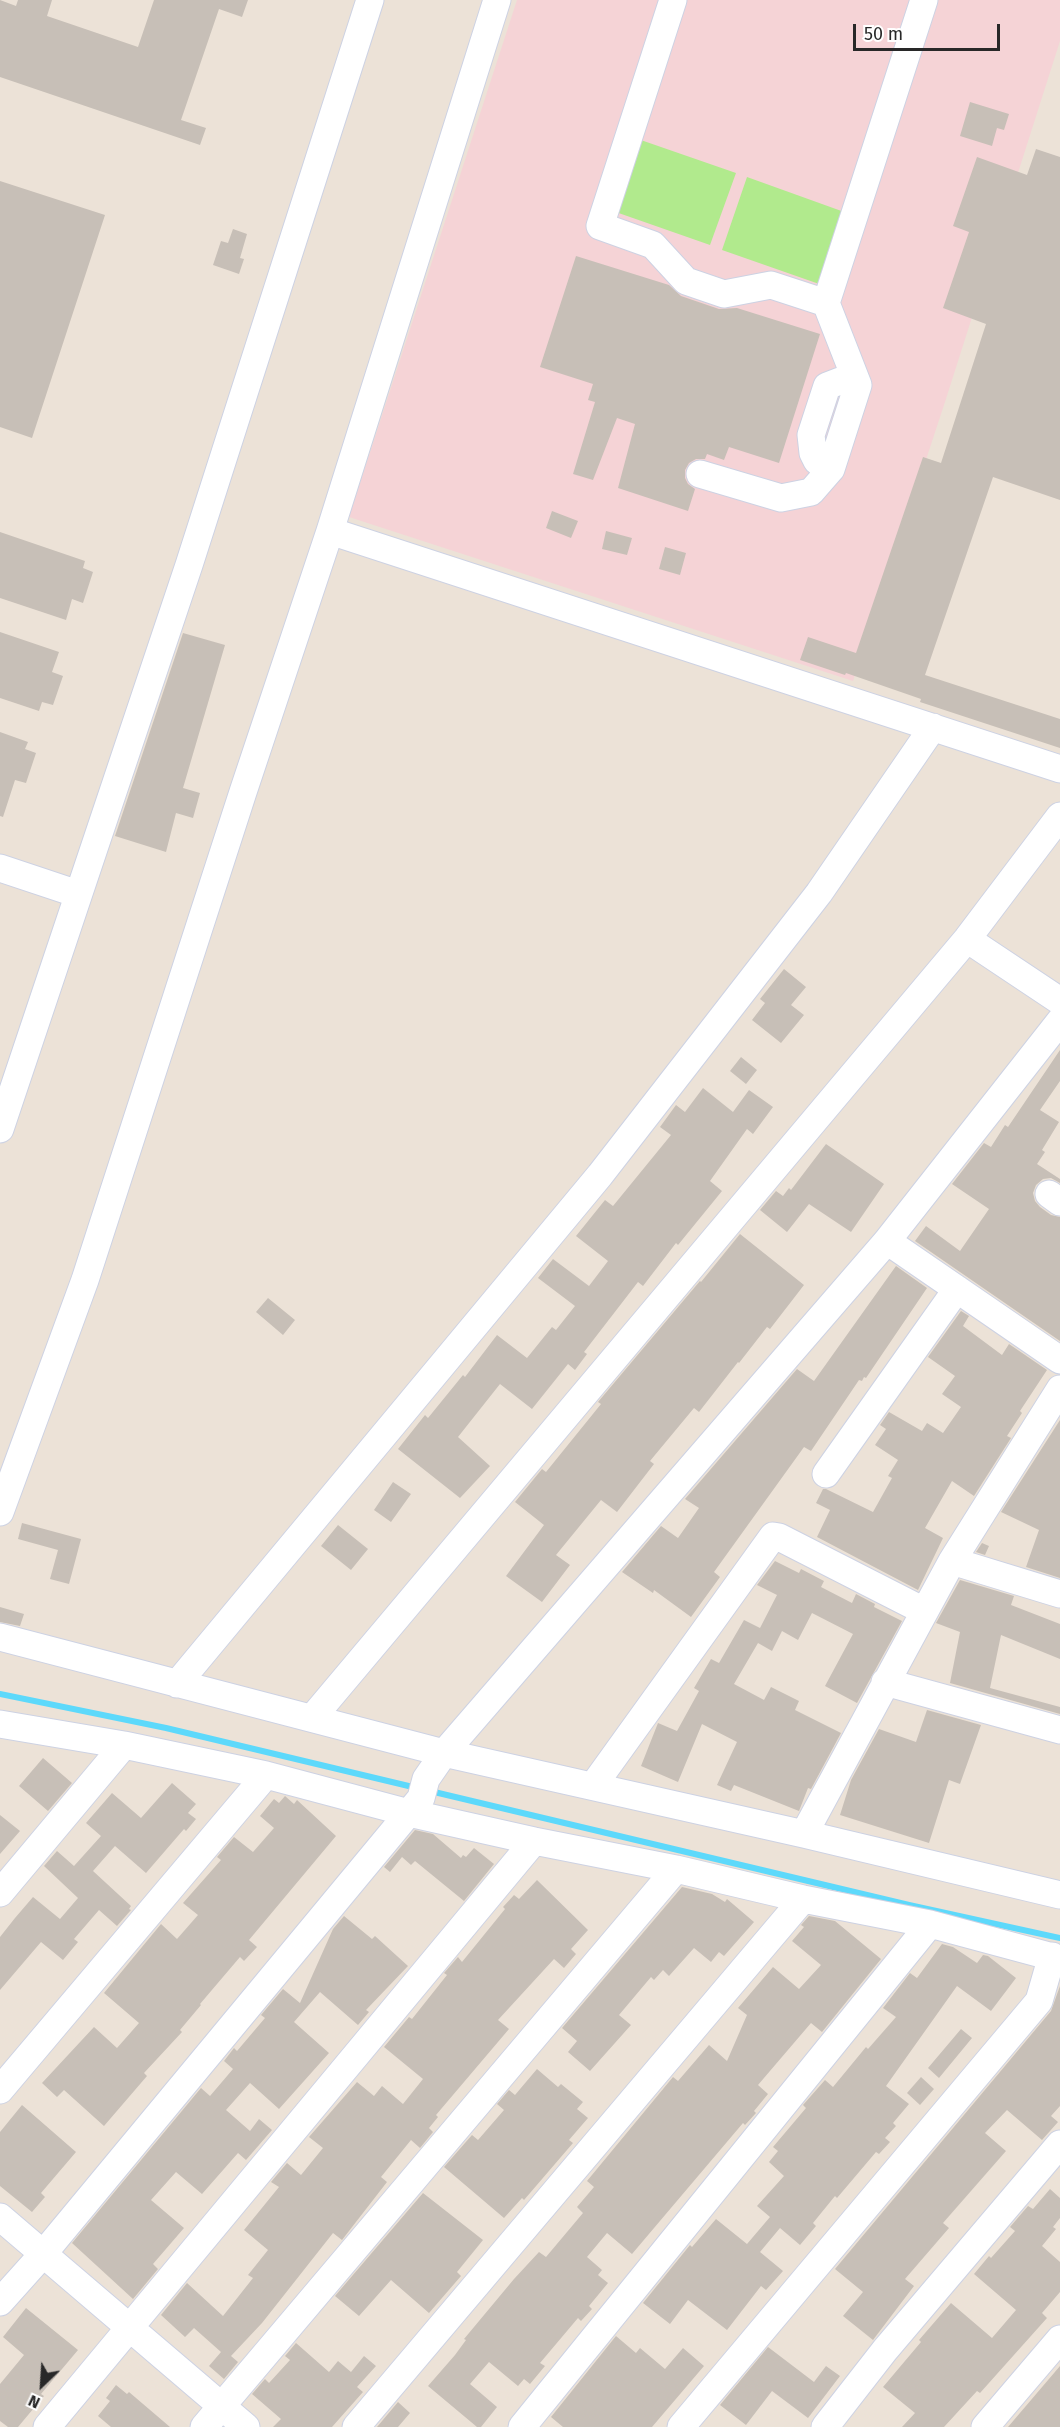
<!DOCTYPE html>
<html>
<head>
<meta charset="utf-8">
<style>
	body { margin:0 }
	#map { position:relative; width:1060px; height:2427px; overflow:hidden; background:#ece2d7; font-family:"Fira Sans",sans-serif }
	canvas { display:block }
	.north { position:absolute; left:12px; top:2355px; width:60px; height:60px; -webkit-text-stroke:4px #fff; paint-order:stroke; rotate:205deg; font-size:16px; font-weight:700; line-height:24px; text-align:center; color:#282828 }
	.north::after { content:''; display:block; margin:auto; width:21px; height:27px; background:#282828; clip-path:polygon(50% 0,100% 100%,50% 72%,0 100%) }
	.scale { position:absolute; left:853px; top:24px; width:147px; height:27px; box-sizing:border-box; border:3px solid #282828; border-top:0; padding-left:8px; font-size:18px; line-height:21px; white-space:nowrap; color:#282828; -webkit-text-stroke:4px #fff; paint-order:stroke }
</style>
</head>
<body>
<div id="map">
<canvas width="1060" height="2427"></canvas>
<div class="north">N</div>
<div class="scale">50 m</div>
</div>
<script>
const c = document.querySelector('canvas').getContext('2d');
c.lineJoin = 'round';
function fill(path, color) { c.fillStyle = color; c.fill(path, 'evenodd'); }
const poly = rows => new Path2D(rows.map(r => 'M' + r).join(''));
function strokePath(path, color, width, dash) { c.strokeStyle = color; c.lineWidth = width; c.lineCap = dash ? 'butt' : 'round'; c.setLineDash(dash || []); c.stroke(path); }
fill(poly([
	[517,0,658,0,665,2,666,0,1060,0,1060,41,945,402,853,681,349,517]
]), '#f5d3d6');
fill(poly([
	[635,138,736,173,710,245,610,210],
	[747,177,847,213,822,285,722,250]
]), '#b1ea8d');
strokePath(poly([
	[0,1694,166,1728,417,1788],
	[430,1791,909,1905,1060,1938]
]), '#5dd9fb', 6);
fill(poly([
	[0,0,16,6,18,0,52,0,47,16,138,47,154,0,248,0,242,17,219,9,181,120,206,128,200,145,0,77],
	[970,102,1009,114,1004,130,997,128,992,146,960,136],
	[1036,149,1060,157,1060,500,993,477,925,675,1060,719,1060,748,920,702,921,699,846,673,845,675,800,660,808,637,856,653,923,457,941,463,986,324,943,308,969,232,953,226,977,157,1027,175],
	[0,181,105,215,32,438,0,427],
	[233,229,247,234,240,258,244,259,239,274,213,265,221,241,228,243],
	[576,256,669,285,681,296,719,309,737,308,820,334,779,463,729,447,724,460,707,454,705,459,696,459,689,463,685,470,685,478,688,484,695,489,688,511,618,488,635,424,617,418,593,480,573,474,595,402,588,400,593,384,540,367],
	[552,511,578,521,571,538,546,528],
	[606,531,632,538,627,555,602,549],
	[0,532,85,561,83,568,93,572,83,603,72,599,66,620,0,598],
	[665,547,686,553,680,575,659,569],
	[0,632,59,652,52,672,63,676,53,705,42,702,39,711,0,698],
	[183,633,225,645,183,788,200,793,193,818,176,813,166,852,115,836],
	[0,732,28,742,25,749,36,753,26,783,15,780,3,817,0,816],
	[784,969,806,987,791,1005,804,1015,781,1043,752,1020,765,1003,760,999],
	[1060,1050,1060,1081,1040,1110,1059,1122,1042,1150,1045,1152,1037,1164,1060,1179,1060,1183,1051,1178,1043,1179,1036,1185,1033,1193,1035,1201,1040,1207,1051,1215,1060,1217,1060,1341,915,1241,926,1226,960,1251,989,1209,952,1184,984,1143,991,1147,1005,1125,1008,1127],
	[741,1057,757,1070,746,1084,730,1071],
	[703,1088,733,1112,749,1090,773,1107,753,1134,747,1129,710,1181,722,1191,678,1245,676,1243,643,1286,638,1282,584,1352,587,1354,575,1370,568,1364,532,1409,500,1384,458,1437,490,1466,460,1498,398,1449,425,1415,428,1418,463,1375,465,1377,497,1335,527,1358,552,1327,556,1330,575,1306,538,1278,553,1259,589,1286,608,1261,576,1236,605,1200,613,1206,671,1135,660,1127,676,1105,685,1112],
	[826,1144,884,1184,851,1232,809,1204,787,1232,760,1210,776,1191,783,1196,789,1188,791,1190],
	[740,1234,804,1285,770,1329,767,1327,739,1363,738,1362,699,1412,694,1408,650,1461,654,1464,617,1512,601,1500,556,1555,570,1565,542,1602,506,1576,544,1525,515,1502,542,1469,546,1472,601,1404,598,1402,700,1281,701,1282],
	[896,1266,927,1288,866,1378,864,1377,862,1381,859,1380,811,1451,804,1447,714,1572,720,1577,691,1617,654,1590,653,1593,622,1572,661,1526,678,1538,699,1508,685,1499,797,1369,814,1381],
	[268,1298,295,1320,283,1335,256,1312],
	[961,1311,969,1316,963,1326,1002,1355,1009,1344,1047,1370,1020,1411,1022,1413,1007,1436,1011,1438,974,1496,952,1481,925,1528,943,1538,918,1590,817,1537,830,1510,816,1503,823,1489,826,1489,873,1512,892,1478,888,1476,898,1460,875,1445,886,1429,880,1425,889,1412,922,1431,927,1423,943,1433,961,1407,942,1394,955,1376,928,1357],
	[1060,1420,1060,1578,1026,1567,1039,1530,1001,1512],
	[393,1482,411,1494,391,1522,374,1510],
	[22,1523,81,1539,69,1584,50,1579,58,1550,18,1539],
	[338,1525,368,1549,351,1570,321,1546],
	[982,1543,989,1546,985,1555,976,1552],
	[775,1561,799,1573,801,1569,824,1581,821,1587,852,1603,856,1594,875,1604,874,1607,902,1621,857,1703,825,1686,853,1634,812,1613,798,1640,782,1631,772,1651,758,1643,734,1684,764,1700,771,1687,799,1701,795,1710,841,1733,811,1789,808,1788,799,1811,734,1785,731,1791,717,1785,737,1742,702,1724,678,1782,641,1766,658,1723,677,1731,699,1691,694,1688,711,1659,719,1663,744,1620,760,1628,777,1595,757,1585],
	[960,1580,1014,1596,1011,1605,1060,1624,1060,1659,1001,1635,990,1688,1060,1707,1060,1714,950,1683,960,1632,936,1623],
	[0,1607,24,1614,20,1626,0,1622],
	[927,1710,981,1725,960,1784,949,1780,929,1843,840,1815,851,1780,879,1729,916,1742],
	[43,1758,72,1783,48,1811,19,1786],
	[172,1783,196,1804,188,1813,196,1819,186,1831,184,1829,146,1873,115,1846,93,1871,131,1906,129,1909,131,1910,117,1926,99,1910,74,1939,78,1942,63,1960,41,1942,0,1990,0,1937,15,1918,33,1897,60,1919,78,1898,44,1866,57,1851,74,1866,101,1836,86,1823,112,1793,141,1818],
	[285,1796,294,1804,297,1800,336,1836,249,1940,257,1947,244,1961,240,1957,200,2004,201,2005,180,2030,182,2032,144,2073,147,2076,104,2126,64,2090,57,2097,42,2083,94,2027,117,2048,139,2023,104,1993,161,1924,177,1939,198,1915,183,1903,221,1860,217,1857,234,1837,253,1852,274,1828,260,1816,274,1799,279,1803],
	[0,1815,20,1831,0,1854],
	[415,1830,433,1834,461,1858,463,1855,466,1857,474,1848,494,1864,464,1901,415,1861,411,1865,402,1857,390,1872,384,1867],
	[537,1880,588,1930,571,1949,576,1954,564,1968,554,1959,498,2020,509,2029,436,2115,438,2117,429,2128,433,2132,420,2148,411,2140,381,2177,387,2182,342,2240,333,2233,262,2323,231,2356,238,2362,224,2379,209,2366,221,2352,194,2328,185,2337,161,2315,187,2283,223,2316,253,2278,248,2275,268,2250,244,2230,279,2187,271,2182,287,2163,301,2175,323,2148,309,2137,357,2082,374,2096,382,2086,403,2104,423,2079,384,2047,409,2017,412,2019,447,1975,444,1973,458,1957,462,1962,505,1909,503,1907,514,1895,519,1899],
	[682,1887,712,1894,725,1902,727,1899,754,1922,724,1956,719,1952,711,1962,694,1948,669,1976,663,1970,654,1980,651,1977,619,2015,631,2025,590,2071,568,2052,577,2041,562,2028],
	[344,1916,372,1939,375,1936,408,1966,366,2010,369,2012,358,2025,320,1992,294,2022,329,2053,279,2109,250,2083,226,2110,250,2131,259,2119,272,2130,246,2160,238,2153,202,2194,176,2172,151,2200,184,2228,153,2264,158,2269,133,2299,72,2243,201,2088,210,2096,233,2069,224,2061,234,2048,237,2051,265,2018,261,2015,283,1989,300,2003,333,1929],
	[809,1916,835,1921,881,1959,822,2032,811,2023,758,2085,768,2094,754,2111,756,2113,745,2125,743,2123,632,2254,607,2233,587,2257,602,2270,598,2275,608,2283,589,2306,592,2309,581,2321,578,2318,540,2363,545,2366,530,2384,524,2379,518,2386,489,2362,470,2384,497,2407,481,2427,477,2427,428,2386,455,2355,466,2340,464,2339,514,2279,539,2252,546,2257,583,2213,577,2207,594,2187,587,2181,673,2077,678,2081,709,2045,727,2061,747,2015,738,2008,773,1967,799,1989,821,1965,792,1941,804,1927,801,1925],
	[942,1944,953,1947,977,1963,983,1955,988,1956,1016,1978,991,2011,957,1986,886,2086,909,2104,893,2123,896,2126,885,2138,890,2142,879,2154,876,2152,837,2198,835,2196,813,2223,816,2226,800,2245,780,2228,760,2252,783,2271,766,2290,761,2286,727,2330,688,2300,670,2324,643,2303,690,2245,692,2247,716,2219,747,2244,770,2217,757,2206,784,2176,769,2162,778,2151,773,2147,806,2108,803,2105,825,2080,833,2087,866,2047,868,2049,896,2017,883,2008,910,1973,917,1978],
	[1060,1986,1060,2106,1051,2116,1058,2122,1042,2140,1007,2110,985,2133,1006,2151,943,2223,949,2228,905,2279,914,2286,873,2340,843,2316,863,2292,835,2269,1051,2011],
	[961,2029,972,2038,939,2078,928,2068],
	[537,2069,558,2087,561,2084,583,2102,577,2109,588,2118,569,2140,573,2143,524,2200,522,2198,504,2218,444,2167,472,2135,478,2140,504,2110,497,2104,509,2090,515,2095],
	[921,2077,934,2089,920,2105,907,2093],
	[22,2105,76,2152,41,2193,45,2197,32,2212,0,2186,0,2132],
	[1050,2189,1060,2198,1060,2218,1053,2227,1056,2229,1042,2246,1060,2262,1060,2292,1042,2313,1047,2318,980,2393,977,2391,944,2427,902,2427,915,2413,883,2387,921,2342,919,2340,951,2303,992,2338,1016,2310,974,2274,989,2256,991,2258,1015,2231,1010,2227,1028,2206,1033,2209],
	[423,2193,483,2240,457,2272,461,2276,429,2313,391,2280,359,2316,335,2296],
	[26,2308,78,2350,41,2394,44,2396,18,2427,8,2427,0,2421,0,2384,24,2355,3,2337],
	[616,2336,636,2353,640,2348,665,2369,683,2348,704,2366,652,2427,563,2427,551,2417],
	[296,2343,329,2372,338,2361,351,2372,364,2356,376,2366,357,2387,363,2392,332,2427,273,2427,281,2419,252,2394,265,2379,269,2383,290,2360,285,2356],
	[768,2347,814,2382,826,2366,840,2376,808,2418,772,2391,746,2425,720,2405],
	[1060,2366,1060,2427,1008,2427],
	[116,2385,127,2394,129,2392,170,2427,111,2427,98,2416,110,2401,106,2398],
	[398,2402,410,2413,398,2427,377,2427]
]), '#c7bfb7');
const minor = poly([
	[673,0,600,226,653,245,686,281,724,294,771,285,826,303,924,0],
	[831,469,817,461,813,453,811,435,827,386,840,381,858,385],
	[700,474,781,498,811,492,831,469,858,385,826,303],
	[330,531,1060,769],
	[0,868,78,894],
	[967,939,1060,1001],
	[0,1129,189,565,370,0],
	[1049,1194,1060,1202],
	[887,1241,1060,1360],
	[826,1474,957,1289],
	[0,1512,85,1280,243,792,330,531,497,0],
	[952,1561,1060,1594],
	[0,1637,444,1753,804,1834,1060,1895],
	[885,1682,1060,1730],
	[177,1684,600,1175,819,893,933,727],
	[313,1717,967,939,1060,816],
	[0,1724,124,1745,266,1775,409,1813,534,1841,676,1869,803,1899,930,1924,1060,1959],
	[593,1786,773,1536,779,1537,924,1611],
	[804,1834,952,1561,1060,1389],
	[0,1893,124,1745],
	[0,2090,266,1775],
	[0,2217,246,2427],
	[0,2302,43,2254,421,1798,426,1779,444,1753,887,1241,1060,1021],
	[47,2427,534,1841],
	[204,2427,676,1869],
	[356,2427,803,1899],
	[522,2427,930,1924],
	[681,2427,1039,2001,1052,1956],
	[825,2427,885,2350,1060,2144],
	[985,2427,1060,2339]
]);
strokePath(minor, '#cdd2e3', 29);
strokePath(minor, '#fff', 27);
</script>
</body>
</html>
